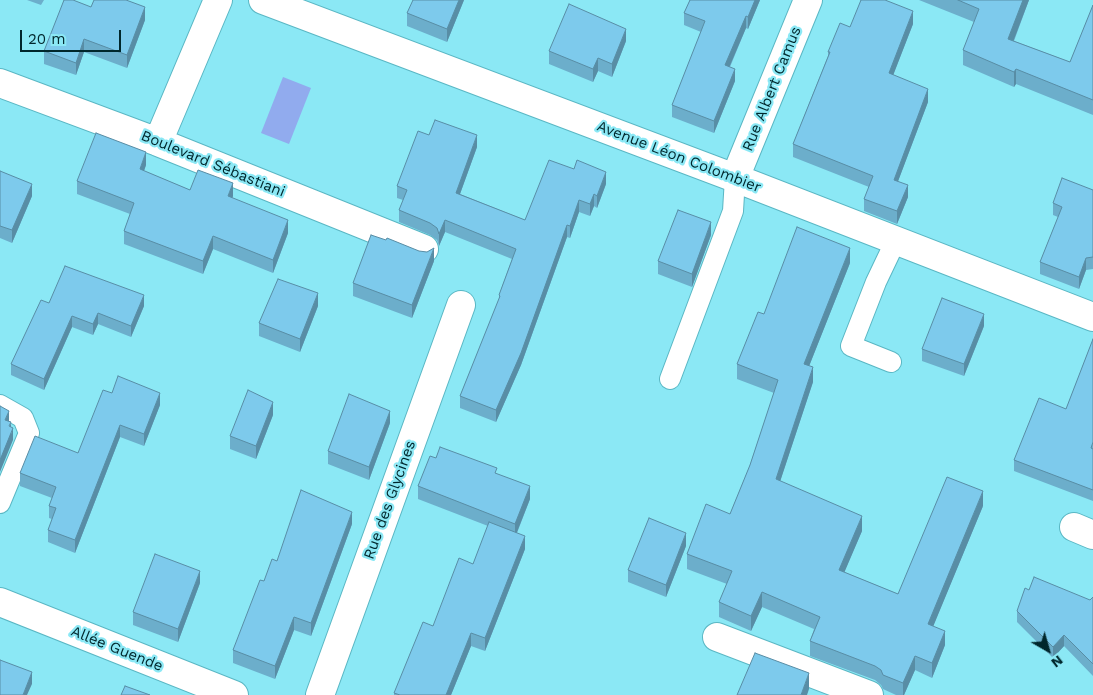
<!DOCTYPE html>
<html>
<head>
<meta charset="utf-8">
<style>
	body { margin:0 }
	#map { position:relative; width:1093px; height:695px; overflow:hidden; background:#8be8f5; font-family:"Work Sans",sans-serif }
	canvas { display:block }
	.north { position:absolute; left:1023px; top:625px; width:50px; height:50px; -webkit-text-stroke:4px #8be8f5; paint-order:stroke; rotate:142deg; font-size:14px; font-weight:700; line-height:20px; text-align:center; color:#00272c }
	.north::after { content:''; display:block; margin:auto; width:18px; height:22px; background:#00272c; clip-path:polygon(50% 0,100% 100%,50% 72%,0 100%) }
	.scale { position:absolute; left:20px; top:30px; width:101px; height:22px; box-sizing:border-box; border:2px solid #00272c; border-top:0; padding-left:6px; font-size:15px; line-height:18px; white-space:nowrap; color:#00272c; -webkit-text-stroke:4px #8be8f5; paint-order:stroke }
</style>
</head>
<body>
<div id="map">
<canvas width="1093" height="695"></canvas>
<div class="north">N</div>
<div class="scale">20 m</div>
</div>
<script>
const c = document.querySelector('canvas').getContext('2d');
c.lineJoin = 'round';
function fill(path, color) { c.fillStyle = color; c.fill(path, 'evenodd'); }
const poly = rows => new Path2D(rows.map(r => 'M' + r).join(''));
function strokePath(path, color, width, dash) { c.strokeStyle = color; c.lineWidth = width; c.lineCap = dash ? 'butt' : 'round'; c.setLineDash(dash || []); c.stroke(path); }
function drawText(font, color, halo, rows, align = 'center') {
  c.font = font + ' "Work Sans",sans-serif'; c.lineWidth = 4.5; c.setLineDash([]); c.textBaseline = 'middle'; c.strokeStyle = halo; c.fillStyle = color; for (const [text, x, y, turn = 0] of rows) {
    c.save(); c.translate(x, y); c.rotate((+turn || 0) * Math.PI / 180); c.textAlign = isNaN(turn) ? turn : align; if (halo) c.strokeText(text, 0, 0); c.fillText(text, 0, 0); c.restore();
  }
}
fill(poly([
	[283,77,311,88,289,144,261,133]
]), '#91abee');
const lane = poly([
	[891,362,851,346,876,282,896,240],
	[670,379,733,211,735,178],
	[0,405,23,418,29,433,0,503]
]);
const street = poly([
	[263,0,735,178,1093,317],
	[0,83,158,142,424,249],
	[158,142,218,0],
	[735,178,808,0],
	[1074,527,1093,535],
	[0,602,234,695],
	[717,637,869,695],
	[320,695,461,305]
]);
strokePath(lane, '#5ab7c4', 22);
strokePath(street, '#5ab7c4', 30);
strokePath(lane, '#fff', 20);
strokePath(street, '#fff', 28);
fill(poly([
	[27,0,44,0,41,5],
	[464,0,447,42,407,26,407,13],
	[690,0,760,0,748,29,746,28,730,67,735,81,714,133,672,117,672,105,701,32,684,25,684,13],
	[919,0,1029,0,1014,41,1070,62,1093,5,1093,115,1016,84,1014,87,963,65,963,50,974,22],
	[91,7,145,20,127,68,84,52,76,75,44,64,44,51],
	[913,24,893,75,928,102,898,181,908,197,897,224,864,211,864,199,869,187,793,157,793,144,828,56,828,52,850,27],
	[626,41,612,77,598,71,593,82,549,64,549,51],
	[429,135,477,147,460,194,525,220,606,184,597,208,594,206,590,216,579,212,570,238,567,237,521,365,496,422,460,408,460,396,499,300,499,295,512,259,445,232,439,246,437,240,430,235,399,222,399,210,403,200,397,198,397,186],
	[146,165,144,171,190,190,233,196,232,198,288,233,273,273,213,249,203,274,124,244,124,231,130,214,77,194,77,181],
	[0,171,32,196,12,243,0,238],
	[1093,190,1093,269,1086,270,1079,289,1040,274,1040,262,1058,217,1053,215,1053,203],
	[711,235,692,287,658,274,658,261],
	[434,261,412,318,353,296,353,283],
	[850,263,809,366,813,382,780,481,862,531,844,572,898,594,983,506,933,626,945,645,932,678,915,670,904,695,896,695,883,689,881,685,875,680,810,656,810,641,814,629,762,607,751,631,719,617,719,602,727,584,687,569,687,554,730,514,750,465,774,393,737,379,737,364,764,314],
	[49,303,144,306,131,337,98,324,93,335,72,327,44,390,11,375,11,364],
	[318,306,300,352,259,336,259,323],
	[984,326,964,376,922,361,922,349],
	[1093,339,1093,501,1014,471,1014,460,1066,409],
	[112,393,160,405,144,446,120,437,75,553,48,542,48,530,52,519,49,518,49,506,52,498,20,486,20,473,78,453],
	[273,415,256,459,230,449,230,436],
	[390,423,369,480,328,464,328,451],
	[436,458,497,474,530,499,517,533,525,549,485,651,471,646,451,695,394,695,394,693,433,626,473,564,488,526,418,499,418,486],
	[352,524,311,636,294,630,275,679,233,663,233,650,264,581,277,561],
	[686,546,666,597,628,582,628,570],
	[200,583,178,642,133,625,133,612],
	[1029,590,1090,600,1093,597,1093,676,1064,646,1053,658,1017,622,1017,611]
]), '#6caecb');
fill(poly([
	[459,0,464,0,447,42,447,29],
	[755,0,760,0,748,29,748,17],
	[1023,0,1029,0,1008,55,1008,39],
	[145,7,145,20,127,68,127,55],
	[913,11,913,24,889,86,889,73],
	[746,16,746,28,725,77,725,65],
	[626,29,626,41,612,77,612,64],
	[84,39,84,52,76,75,76,63],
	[598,58,598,71,593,82,593,69],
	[735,69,735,81,714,133,714,121],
	[1016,69,1016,84,1014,87,1014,72],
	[928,89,928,102,894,192,894,180],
	[477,135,477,147,456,205,456,193],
	[146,152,146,165,140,182,140,169],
	[606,172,606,184,597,208,597,196],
	[233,183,233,196,228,209,228,196],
	[32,184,32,196,12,243,12,230],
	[908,185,908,197,897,224,897,211],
	[594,194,594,206,590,216,590,204],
	[579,200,579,212,570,238,570,226],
	[288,220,288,233,273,273,273,260],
	[445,220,445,232,439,246,439,234],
	[711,222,711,235,692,287,692,274],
	[567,225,567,237,521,365,496,422,496,410],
	[213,236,213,249,203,274,203,261],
	[434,248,434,261,412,318,412,305],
	[850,248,850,263,804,379,804,364],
	[1086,258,1086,270,1079,289,1079,277],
	[318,293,318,306,300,352,300,339],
	[144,295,144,306,131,337,131,326],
	[98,313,98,324,93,335,93,324],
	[984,314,984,326,964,376,964,364],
	[72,316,72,327,44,390,44,379],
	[813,367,813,382,776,494,776,479],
	[160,393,160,405,144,446,144,434],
	[273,402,273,415,256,459,256,446],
	[9,411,9,424,5,420],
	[390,411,390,423,369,480,369,467],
	[11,422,11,434,13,428,13,440,0,472,0,460],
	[120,425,120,437,75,553,75,540],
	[530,486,530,499,515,537,515,524],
	[983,491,983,506,928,639,928,624],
	[352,512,352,524,311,636,311,623],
	[862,516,862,531,839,585,839,570],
	[686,533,686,546,666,597,666,585],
	[525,536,525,549,485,651,485,638],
	[200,571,200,583,178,642,178,629],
	[762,592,762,607,751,631,751,616],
	[294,617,294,630,275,679,275,666],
	[945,631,945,645,932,678,932,663],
	[471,633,471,646,451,695,446,695],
	[1064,635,1064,646,1053,658,1053,647],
	[915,656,915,670,904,695,903,695,903,683],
	[32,672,32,684,27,695,23,695],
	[809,673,809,689,807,695,801,695]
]), '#588da5');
const building = poly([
	[64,0,73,0,91,7,94,0,126,0,145,7,127,55,84,39,76,63,44,51,64,0],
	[413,0,459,0,447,29,407,13,413,0],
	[690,0,755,0,748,17,746,16,725,65,735,69,714,121,672,105,705,21,684,13,690,0],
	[861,0,885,0,913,11,889,73,928,89,894,180,908,185,897,211,864,199,873,176,793,144,830,52,828,52,840,23,850,27,861,0],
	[958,0,1023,0,1008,39,1070,62,1093,5,1093,100,1016,69,1014,72,963,50,979,9,958,0],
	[569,4,626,29,612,64,598,58,593,69,549,51,569,4],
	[435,120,477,135,456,193,525,220,549,160,574,169,577,160,606,172,597,196,594,194,590,204,579,200,570,226,567,225,521,353,496,410,460,396,500,296,499,295,516,249,445,220,439,234,437,228,430,223,399,210,407,190,397,186,418,131,429,135,435,120],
	[96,133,146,152,140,169,190,190,198,170,233,183,228,196,288,220,273,260,213,236,203,261,124,231,134,203,77,181,96,133],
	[0,171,32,184,12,230,0,226,0,171],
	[1062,178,1093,190,1093,257,1086,258,1079,277,1040,262,1062,207,1053,203,1062,178],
	[678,210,711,222,692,274,658,261,678,210],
	[797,227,850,248,804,364,813,367,776,479,862,516,839,570,898,594,947,477,983,491,928,624,945,631,932,663,915,656,903,683,883,675,881,670,875,666,810,641,820,617,762,592,751,616,719,602,732,571,687,554,706,504,730,514,750,465,778,380,737,364,758,312,764,314,797,227],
	[371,235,386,240,387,238,419,251,427,252,434,248,412,305,353,283,371,235],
	[65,266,144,295,131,326,98,313,93,324,72,316,44,379,11,364,41,300,49,303,65,266],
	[278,279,318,293,300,339,259,323,278,279],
	[942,298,984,314,964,364,922,349,942,298],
	[1093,339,1093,442,1091,448,1093,449,1093,490,1014,460,1039,398,1066,409,1093,339],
	[118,376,160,393,144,434,120,425,75,540,48,530,56,508,49,506,56,487,20,473,35,436,78,453,103,390,112,393,118,376],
	[248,390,273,402,256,446,230,436,248,390],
	[349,394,390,411,369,467,328,451,349,394],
	[0,406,9,411,5,420,11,422,9,426,13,428,0,460,0,406],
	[440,447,497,468,495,473,530,486,515,524,418,486,430,456,436,458,440,447],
	[301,490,352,512,311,623,294,617,275,666,233,650,260,580,264,581,272,559,277,561,301,490],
	[649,518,686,533,666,585,628,570,649,518],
	[489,522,525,536,485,638,471,633,446,695,400,695,394,693,423,622,433,626,459,558,473,564,489,522],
	[155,554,200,571,178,629,133,612,155,554],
	[1034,577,1090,600,1093,597,1093,664,1064,635,1053,647,1017,611,1025,588,1029,590,1034,577],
	[755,653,809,673,801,695,737,695,755,653],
	[0,660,32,672,23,695,0,695,0,660],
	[125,686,150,695,121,695,125,686]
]);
fill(building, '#7dcaec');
strokePath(building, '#588da5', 1);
drawText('15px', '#00272c', '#8be8f5', [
	["Rue Albert Camus",772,89,-68],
	["Avenue Léon Colombier",679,157,21],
	["Boulevard Sébastiani",213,164,22],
	["Rue des Glycines",390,500,-70],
	["Allée Guende",117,649,22]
]);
</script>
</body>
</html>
